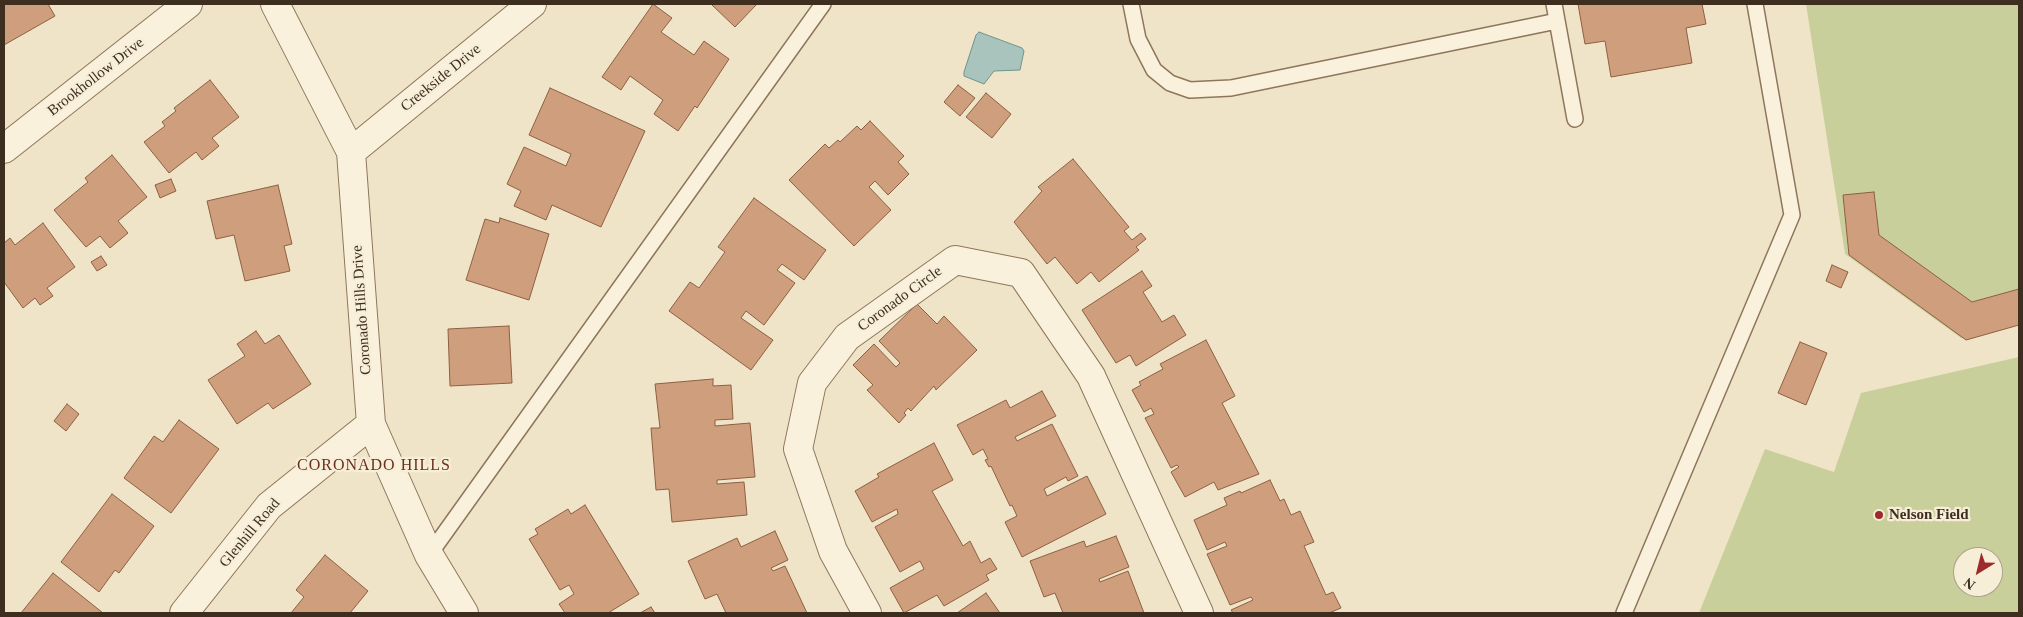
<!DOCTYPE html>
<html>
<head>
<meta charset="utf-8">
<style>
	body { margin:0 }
	#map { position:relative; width:2023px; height:617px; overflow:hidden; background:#f0e4c8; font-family:Georgia,serif }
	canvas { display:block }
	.frame { position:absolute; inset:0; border:5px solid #3d2e20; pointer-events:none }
	.north { position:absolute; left:1953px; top:547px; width:50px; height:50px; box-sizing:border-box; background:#f7eed8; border:1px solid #ada18e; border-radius:50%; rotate:216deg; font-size:14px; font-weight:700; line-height:20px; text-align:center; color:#3d2e20 }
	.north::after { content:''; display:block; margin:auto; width:18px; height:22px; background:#9e2a2b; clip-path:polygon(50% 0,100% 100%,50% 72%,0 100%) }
</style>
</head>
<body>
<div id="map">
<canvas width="2023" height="617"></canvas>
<div class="frame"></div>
<div class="north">N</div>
</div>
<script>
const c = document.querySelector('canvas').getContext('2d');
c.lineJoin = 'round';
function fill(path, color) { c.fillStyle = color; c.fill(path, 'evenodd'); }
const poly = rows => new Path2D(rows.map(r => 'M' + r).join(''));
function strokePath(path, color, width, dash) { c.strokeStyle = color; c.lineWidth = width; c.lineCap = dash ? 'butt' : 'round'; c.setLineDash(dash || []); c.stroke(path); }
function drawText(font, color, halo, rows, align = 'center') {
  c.font = font + ' Georgia,serif'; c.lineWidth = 4.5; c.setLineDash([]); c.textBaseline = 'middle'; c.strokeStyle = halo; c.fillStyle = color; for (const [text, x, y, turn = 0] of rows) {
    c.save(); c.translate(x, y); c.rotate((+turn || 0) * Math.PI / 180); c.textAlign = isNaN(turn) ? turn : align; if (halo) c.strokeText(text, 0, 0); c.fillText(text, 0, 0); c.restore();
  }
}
fill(poly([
	[1806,4,2019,4,2019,324,1961,338,1845,254],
	[2019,357,2019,613,1699,613,1765,449,1834,472,1861,393],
	[1963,557,1993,557,1993,587,1963,587]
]), '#c9cf9b');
const water = poly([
	[979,32,1022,48,1024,51,1020,70,994,71,984,84,964,76,964,72,976,35,979,32]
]);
fill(water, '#a9c4bc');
strokePath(water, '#6f938a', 1);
const building = poly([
	[4,4,48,4,55,16,4,45,4,4],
	[653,4,672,18,661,32,694,55,704,41,729,59,697,108,695,106,678,131,654,114,663,100,630,76,621,90,602,77,653,4],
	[711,4,757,4,735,27,711,4],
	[1578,4,1702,4,1706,24,1686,28,1692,63,1611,77,1605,41,1585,44,1578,4],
	[210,80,239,117,212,138,219,146,202,160,196,152,169,173,144,142,165,126,162,122,176,111,174,108,210,80],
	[958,85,975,98,960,116,944,102,958,85],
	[550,88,645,131,601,227,552,205,546,220,514,206,521,191,507,184,524,147,566,166,571,154,529,135,550,88],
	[986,93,1011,114,992,138,966,117,986,93],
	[870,121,904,156,898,162,909,174,888,195,875,181,869,187,891,210,854,246,789,180,825,144,829,148,838,140,840,142,857,126,861,130,870,121],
	[112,155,147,197,118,221,128,233,110,248,100,236,86,247,54,210,88,182,85,178,112,155],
	[1073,159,1129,227,1124,231,1132,240,1141,233,1146,239,1136,247,1139,250,1099,282,1091,272,1077,284,1055,257,1047,264,1014,222,1042,191,1038,187,1073,159],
	[171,179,176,191,160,198,155,185,171,179],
	[278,185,292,244,284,246,290,271,245,281,234,235,216,239,207,201,278,185],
	[1874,192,1879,235,1972,302,2019,289,2019,325,1966,340,1849,255,1843,195,1874,192],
	[754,198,826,250,804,280,782,264,777,270,795,283,764,325,746,311,741,318,773,340,751,370,669,311,690,282,699,288,725,252,718,247,754,198],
	[500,218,549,234,529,300,466,280,485,219,499,223,500,218],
	[43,223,75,267,47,288,53,296,40,305,35,298,23,308,4,282,4,243,10,238,15,245,43,223],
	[101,256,107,265,97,271,91,262,101,256],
	[1832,265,1848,272,1841,288,1826,281,1832,265],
	[1142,271,1152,286,1143,292,1162,322,1174,315,1186,335,1136,366,1130,355,1116,363,1082,310,1142,271],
	[917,304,937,324,944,316,977,350,936,390,934,386,911,411,908,408,904,413,906,415,899,423,867,390,873,385,853,365,874,344,896,367,900,363,879,341,917,304],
	[509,326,512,383,450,386,448,329,509,326],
	[256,331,265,344,279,335,311,384,273,409,268,403,237,424,208,380,245,356,237,344,256,331],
	[1206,340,1235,396,1222,403,1259,474,1218,490,1214,482,1185,497,1171,472,1179,467,1177,465,1171,468,1145,418,1154,414,1151,408,1144,412,1132,390,1141,385,1139,382,1163,369,1160,364,1206,340],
	[1800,342,1827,353,1806,405,1778,393,1800,342],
	[713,379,713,386,731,385,733,419,715,420,715,426,750,423,755,477,717,480,717,484,744,482,747,515,672,522,669,489,656,490,651,428,660,428,655,384,713,379],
	[1042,391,1056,416,1015,437,1017,441,1052,424,1078,476,1068,481,1066,477,1044,489,1047,496,1087,476,1106,514,1022,557,1005,522,1017,516,1012,505,1010,506,991,466,989,467,985,460,988,459,983,449,973,455,957,425,1006,400,1010,408,1042,391],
	[67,404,79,414,66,431,54,421,67,404],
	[179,420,219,449,171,513,124,478,154,436,163,442,179,420],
	[934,443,953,480,932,491,963,546,970,541,981,563,990,558,997,569,986,575,989,580,944,606,937,595,904,613,890,588,924,569,920,561,900,572,875,527,898,514,897,509,872,522,855,491,879,477,877,474,934,443],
	[1270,480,1280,501,1284,499,1291,515,1300,511,1314,542,1304,546,1326,595,1333,592,1341,608,1329,613,1233,613,1231,610,1253,600,1251,597,1230,605,1207,554,1227,546,1225,542,1207,550,1194,520,1227,505,1224,498,1240,491,1241,493,1270,480],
	[112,494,154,526,119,573,115,570,99,592,61,562,112,494],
	[585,505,639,594,608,613,565,613,559,604,574,594,569,585,560,590,529,539,538,534,535,529,568,509,571,514,585,505],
	[775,531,788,560,771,568,773,571,785,566,807,613,726,613,717,594,705,599,688,561,737,538,741,547,775,531],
	[1116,536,1129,567,1099,579,1100,582,1128,571,1144,613,1063,613,1055,593,1044,597,1030,561,1084,541,1086,547,1116,536],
	[325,555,368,591,350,613,291,613,304,597,296,590,325,555],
	[53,573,103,613,21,613,53,573],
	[986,593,1000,613,957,613,986,593],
	[651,607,655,613,640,613,651,607]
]);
fill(building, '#cf9f7d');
strokePath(building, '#8d5f41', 1);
const lane = poly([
	[1131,4,1138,39,1154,70,1170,83,1190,90,1231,88,1557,21],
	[1554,4,1575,119],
	[429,555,823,4],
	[1624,613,1792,215,1755,4]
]);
const street = poly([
	[275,4,351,152,371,424,429,555,464,613],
	[4,149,188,4],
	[351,152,532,4],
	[184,613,269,506,371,424],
	[867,613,833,551,798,449,812,383,847,337,955,260,1021,273,1091,376,1199,613]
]);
strokePath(lane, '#8d765c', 18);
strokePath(street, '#8d765c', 30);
strokePath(lane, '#faf1dc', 15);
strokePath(street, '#faf1dc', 28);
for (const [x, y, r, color] of [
	[1879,515,5,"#9e2a2b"]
]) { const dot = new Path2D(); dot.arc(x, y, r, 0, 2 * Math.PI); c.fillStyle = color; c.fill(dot); strokePath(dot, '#f7eed8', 2); }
drawText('15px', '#3d2e20', '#f7eed8', [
	["Brookhollow Drive",96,77,-38],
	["Creekside Drive",441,78,-39],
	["Coronado Circle",900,299,-36],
	["Coronado Hills Drive",362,310,-94],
	["Glenhill Road",250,533,-50]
]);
drawText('bold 15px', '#3d2e20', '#f7eed8', [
	["Nelson Field",1889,515]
], 'left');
c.letterSpacing = '1px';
drawText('16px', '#6b2e1e', '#f7eed8', [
	["CORONADO HILLS",374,466]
]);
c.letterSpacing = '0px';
</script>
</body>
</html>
